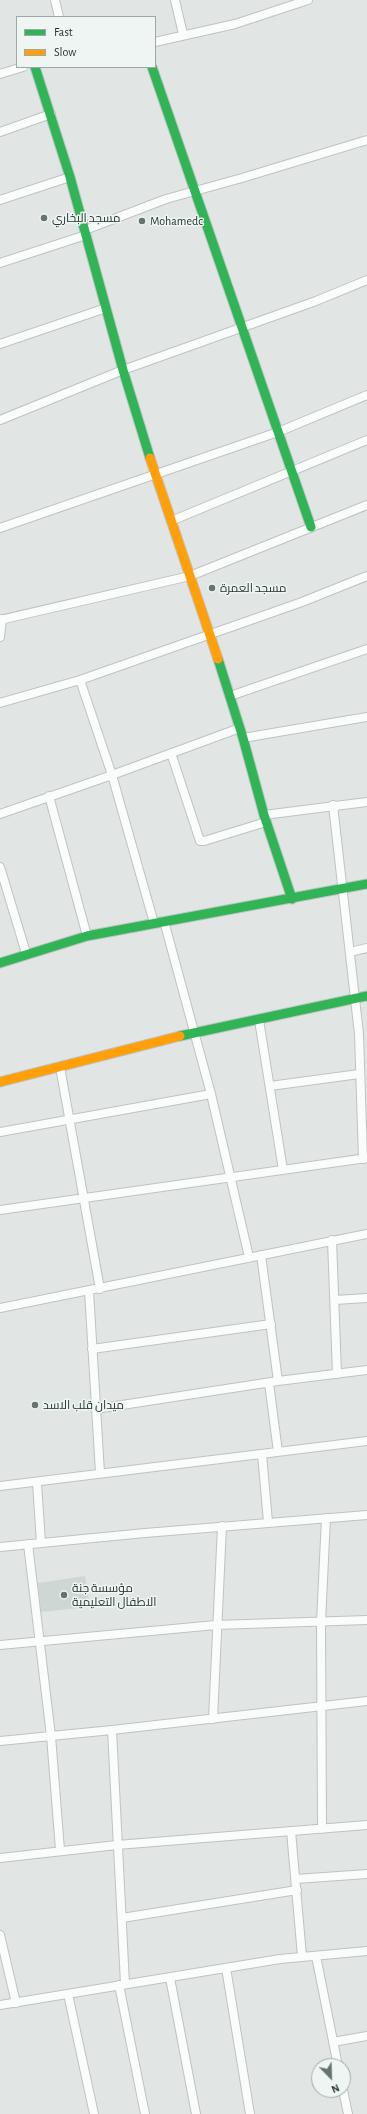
<!DOCTYPE html>
<html>
<head>
<meta charset="utf-8">
<style>
	body { margin:0 }
	#map { position:relative; width:367px; height:2114px; overflow:hidden; background:#e1e6e4; font-family:"Alegreya Sans",sans-serif }
	canvas { display:block }
	.legend { position:absolute; left:16px; top:16px; width:140px; height:52px; box-sizing:border-box; background:#eff5f2; border:1px solid #9da9a5; margin:0; padding:5px 7px; list-style:none; font-size:12px; color:#223632 }
	.legend li { display:flex; align-items:center; gap:8px; height:20px }
	.legend b { width:20px; border:1px solid #9da9a5 }
	.north { position:absolute; left:311px; top:2058px; width:40px; height:40px; box-sizing:border-box; background:#eff5f2; border:1px solid #9da9a5; border-radius:50%; rotate:157deg; font-size:11px; font-weight:700; line-height:16px; text-align:center; color:#223632 }
	.north::after { content:''; display:block; margin:auto; width:14px; height:18px; background:#657470; clip-path:polygon(50% 0,100% 100%,50% 72%,0 100%) }
</style>
</head>
<body>
<div id="map">
<canvas width="367" height="2114"></canvas>
<ul class="legend">
<li><b style="height:5px;background:#30b455"></b>Fast</li>
<li><b style="height:5px;background:#ff9f0a"></b>Slow</li>
</ul>
<div class="north">N</div>
</div>
<script>
const c = document.querySelector('canvas').getContext('2d');
c.lineJoin = 'round';
function fill(path, color) { c.fillStyle = color; c.fill(path, 'evenodd'); }
const poly = rows => new Path2D(rows.map(r => 'M' + r).join(''));
function strokePath(path, color, width, dash) { c.strokeStyle = color; c.lineWidth = width; c.lineCap = dash ? 'butt' : 'round'; c.setLineDash(dash || []); c.stroke(path); }
function drawText(font, color, halo, rows, align = 'center') {
  c.font = font + ' "Alegreya Sans",Cairo,sans-serif'; c.lineWidth = 3; c.setLineDash([]); c.textBaseline = 'middle'; c.strokeStyle = halo; c.fillStyle = color; for (const [text, x, y, turn = 0] of rows) {
    c.save(); c.translate(x, y); c.rotate((+turn || 0) * Math.PI / 180); c.textAlign = isNaN(turn) ? turn : align; if (halo) c.strokeText(text, 0, 0); c.fillText(text, 0, 0); c.restore();
  }
}
fill(poly([
	[85,1576,90,1607,41,1612,38,1583]
]), '#cfd7d4');
const street = poly([
	[55,0,59,17],
	[175,0,183,34],
	[155,42,235,24,308,0],
	[0,74,23,67],
	[0,132,51,114],
	[0,200,70,177],
	[85,230,166,199,242,178,367,140],
	[0,263,86,235],
	[0,344,106,308],
	[0,420,123,370,316,301,367,280],
	[171,521,367,440],
	[0,528,278,432,367,395],
	[0,620,190,576,367,505],
	[0,637,2,619],
	[80,680,112,775,154,923],
	[230,696,367,649],
	[0,703,80,680,302,602,367,576],
	[243,738,367,717],
	[171,753,200,841,204,841,266,822],
	[49,796,87,936],
	[333,805,359,1034,363,1159],
	[0,814,112,775,240,728],
	[264,815,367,802],
	[0,867,26,953],
	[164,921,211,1094,249,1257],
	[350,952,367,948],
	[259,1020,283,1170],
	[60,1067,100,1289],
	[270,1086,359,1074],
	[0,1132,211,1094],
	[0,1210,367,1158],
	[332,1240,337,1374],
	[261,1255,278,1381],
	[89,1291,100,1473],
	[335,1300,367,1298],
	[0,1308,367,1234],
	[92,1349,271,1324],
	[269,1383,278,1452],
	[96,1409,278,1381,367,1370],
	[262,1454,268,1522],
	[37,1483,41,1543],
	[0,1486,367,1441],
	[28,1544,51,1736,60,1850],
	[0,1547,145,1533,367,1515],
	[0,1645,216,1625,367,1620],
	[213,1719,222,1526],
	[112,1730,125,1984],
	[0,1741,112,1730,367,1701],
	[322,1829,321,1622,326,1518],
	[291,1831,302,1956],
	[0,1858,117,1845,367,1825],
	[296,1879,367,1874],
	[122,1918,297,1890],
	[0,1935,16,2003],
	[316,1956,338,2066],
	[226,1968,250,2114],
	[170,1978,196,2114],
	[119,1985,145,2114],
	[68,1994,94,2114],
	[0,2005,280,1959,367,1951],
	[333,2042,367,2036],
	[343,2090,348,2114]
]);
const fast = poly([
	[35,67,70,177,123,370,150,458],
	[152,67,311,527],
	[218,659,243,738,264,815,292,899],
	[0,963,87,936,367,884],
	[180,1036,367,996]
]);
const slow = poly([
	[150,458,218,659],
	[0,1082,180,1036]
]);
strokePath(street, '#bec3c1', 10);
strokePath(fast, '#bdc3c1', 11);
strokePath(slow, '#bdc3c1', 11);
strokePath(street, '#fafbfb', 8);
strokePath(fast, '#30b455', 9);
strokePath(slow, '#ff9f0a', 9);
for (const [x, y, r, color] of [
	[44,218,4,"#657470"],
	[142,221,4,"#657470"],
	[212,588,4,"#657470"],
	[35,1405,4,"#657470"],
	[64,1595,4,"#657470"]
]) { const dot = new Path2D(); dot.arc(x, y, r, 0, 2 * Math.PI); c.fillStyle = color; c.fill(dot); strokePath(dot, '#eff5f2', 1.5); }
drawText('12px', '#223632', '#eff5f2', [
	["مسجد البخاري",52,218],
	["Mohamedc",150,221],
	["مسجد العمرة",220,588],
	["ميدان قلب الاسد",43,1405],
	["مؤسسة جنة",72,1588],
	["الاطفال التعليمية",72,1602]
], 'left');
</script>
</body>
</html>
